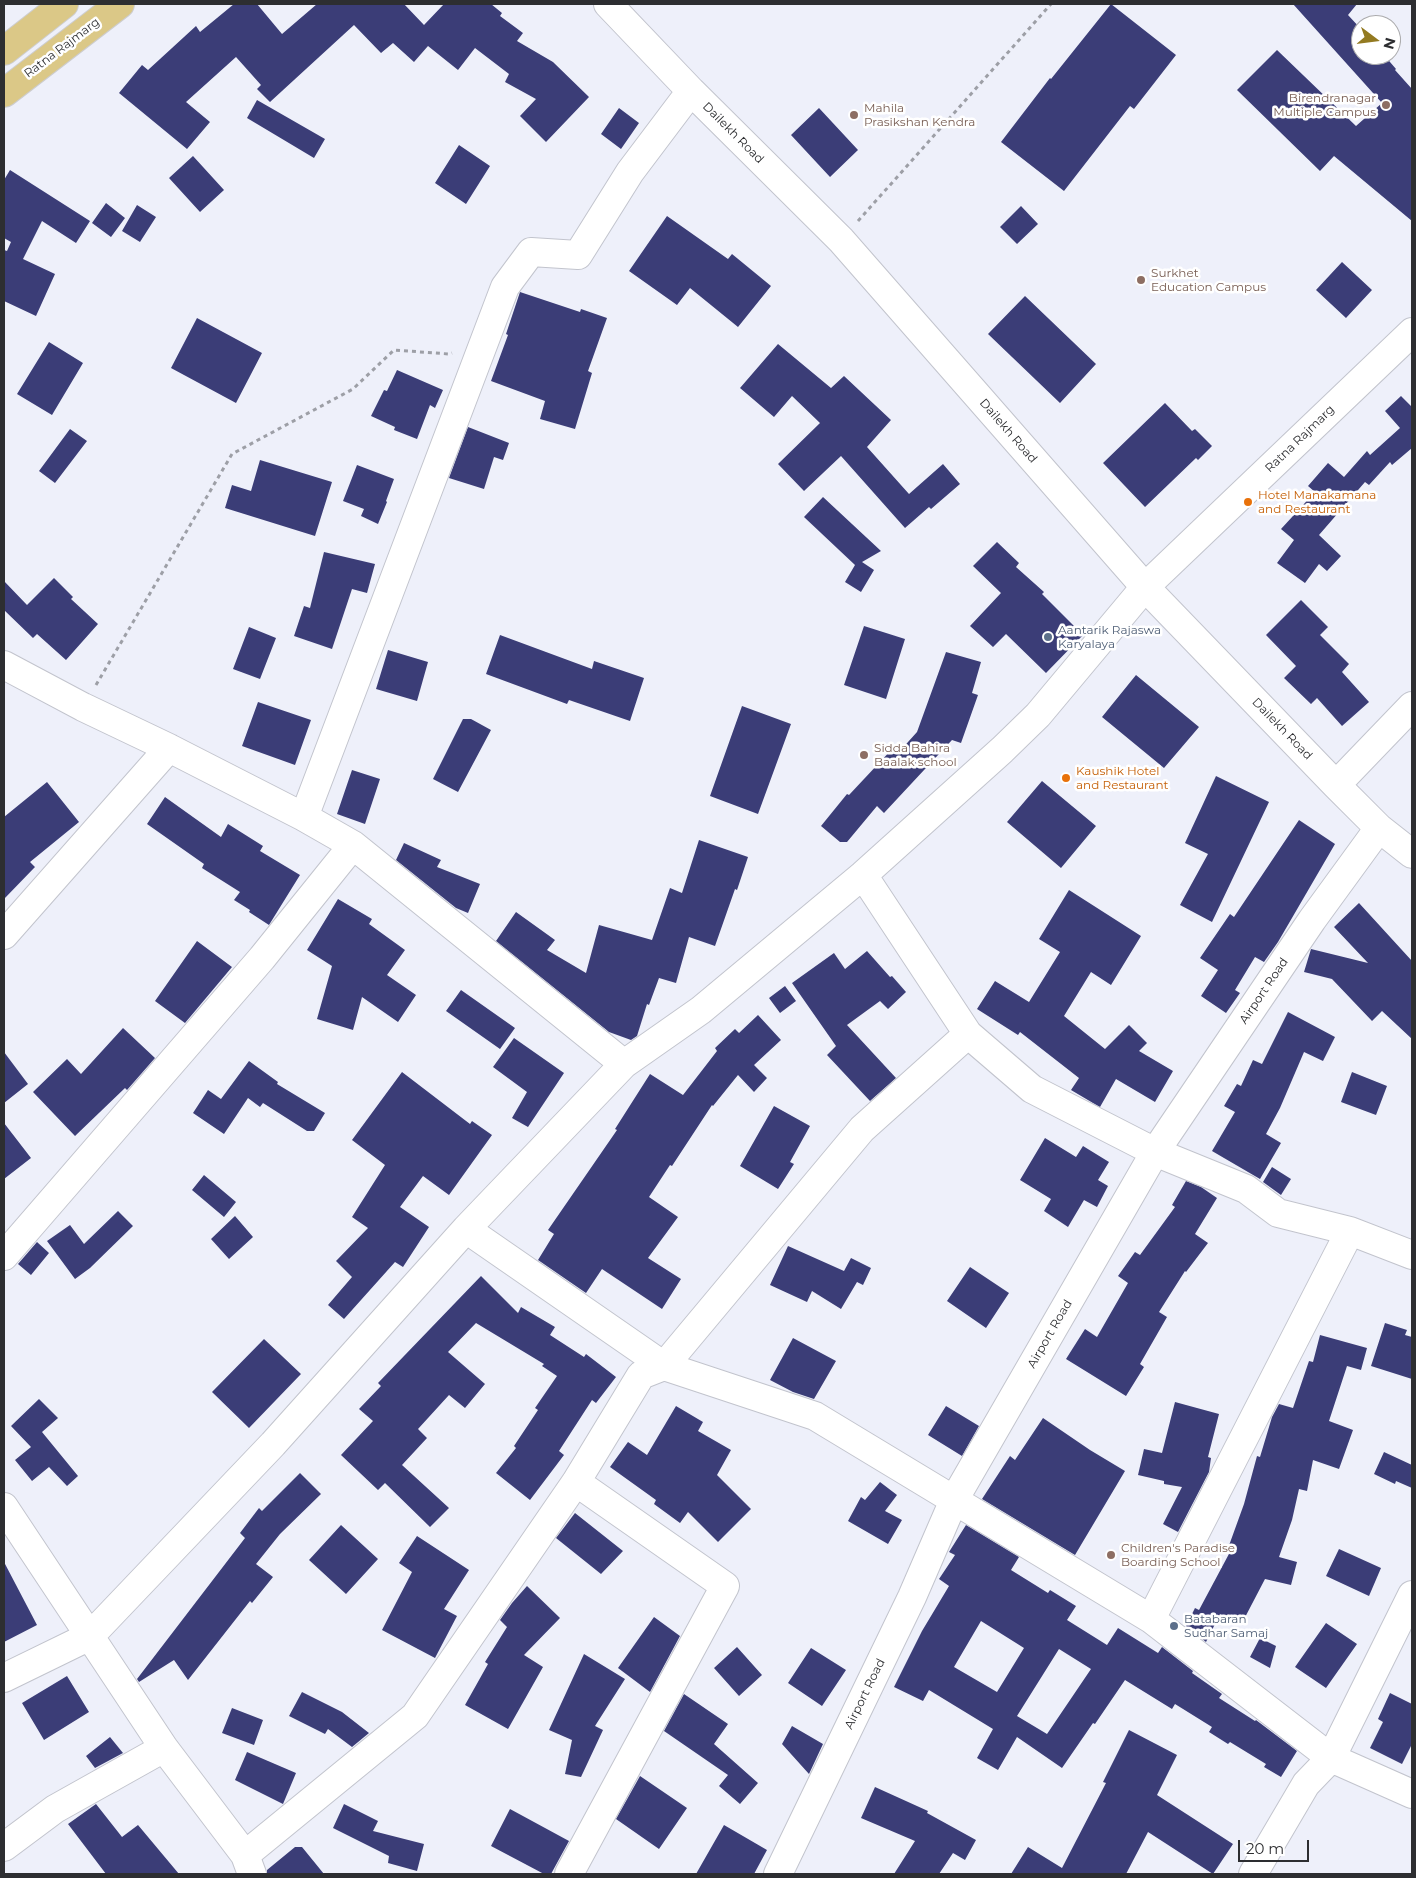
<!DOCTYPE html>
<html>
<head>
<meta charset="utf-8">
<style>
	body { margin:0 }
	#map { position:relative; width:1416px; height:1878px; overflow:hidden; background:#eef0fa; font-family:Montserrat,sans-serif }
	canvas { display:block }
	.frame { position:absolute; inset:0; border:5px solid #2d2e31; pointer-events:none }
	.north { position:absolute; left:1351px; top:15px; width:50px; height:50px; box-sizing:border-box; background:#fff; border:1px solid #ababad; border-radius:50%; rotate:105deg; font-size:14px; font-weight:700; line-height:20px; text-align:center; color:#2d2e31 }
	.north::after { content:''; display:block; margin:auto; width:18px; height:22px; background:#937a21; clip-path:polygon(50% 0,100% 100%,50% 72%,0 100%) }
	.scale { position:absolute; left:1238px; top:1840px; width:71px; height:22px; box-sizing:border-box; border:2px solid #2d2e31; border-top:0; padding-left:6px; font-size:15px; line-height:18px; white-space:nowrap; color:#2d2e31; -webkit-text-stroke:4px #fff; paint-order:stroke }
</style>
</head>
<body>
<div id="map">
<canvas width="1416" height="1878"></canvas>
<div class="frame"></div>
<div class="north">N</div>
<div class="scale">20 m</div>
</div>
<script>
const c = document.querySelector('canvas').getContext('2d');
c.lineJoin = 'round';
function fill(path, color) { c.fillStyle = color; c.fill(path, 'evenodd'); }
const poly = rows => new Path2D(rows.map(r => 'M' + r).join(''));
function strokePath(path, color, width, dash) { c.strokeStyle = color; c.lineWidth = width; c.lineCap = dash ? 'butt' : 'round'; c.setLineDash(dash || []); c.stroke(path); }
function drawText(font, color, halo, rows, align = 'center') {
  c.font = font + ' Montserrat,sans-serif'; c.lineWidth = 5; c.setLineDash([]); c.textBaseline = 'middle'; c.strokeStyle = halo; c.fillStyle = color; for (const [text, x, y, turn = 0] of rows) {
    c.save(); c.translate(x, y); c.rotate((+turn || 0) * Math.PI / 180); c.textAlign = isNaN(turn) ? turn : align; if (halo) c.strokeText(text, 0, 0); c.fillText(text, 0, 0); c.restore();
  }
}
fill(poly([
	[234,4,257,4,282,34,317,4,404,4,424,25,444,4,491,4,502,13,500,16,523,33,517,41,553,62,589,97,546,142,520,116,536,99,505,82,509,74,475,48,458,70,428,46,414,62,393,43,381,53,354,25,270,102,257,89,261,85,236,57,186,102,210,122,187,149,119,93,142,65,148,70,196,26,200,32],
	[1111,4,1176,55,1134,109,1130,106,1064,191,1001,142,1050,78,1051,79],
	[1293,4,1357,4,1348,15,1361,29,1361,55,1384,55,1396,69,1395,70,1412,89,1412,221,1334,156,1320,171,1237,90,1277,50,1356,126,1382,103],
	[257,100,325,139,314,158,247,118],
	[619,108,639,123,621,149,601,134],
	[819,108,858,150,830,177,791,135],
	[459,145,490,166,466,204,435,183],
	[193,156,224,190,200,212,169,178],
	[10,170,90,221,76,243,42,221,23,259,55,274,36,316,4,301,4,250,7,251,11,242,4,238,4,180],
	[106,203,125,218,111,237,92,223],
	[137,205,156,217,140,242,122,231],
	[1021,206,1038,224,1017,244,1000,227],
	[667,216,728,259,732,254,771,286,738,327,690,288,677,305,629,271],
	[1342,262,1372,290,1346,318,1316,290],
	[520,292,580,312,581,309,607,318,588,371,592,373,575,429,540,419,545,401,491,381,508,335,506,334],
	[1025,296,1096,364,1060,403,988,334],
	[197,318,262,353,236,403,171,368],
	[49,342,83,363,52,415,17,394],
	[778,344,831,388,844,376,891,420,867,447,909,494,943,464,960,484,931,509,929,507,905,528,841,456,804,491,778,464,820,423,792,396,774,417,740,388],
	[397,370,443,390,435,408,430,405,417,439,394,430,395,427,371,416,384,390,387,391],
	[1401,396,1412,407,1412,448,1392,465,1390,462,1369,485,1365,482,1319,535,1341,556,1327,571,1319,564,1305,583,1277,563,1294,540,1281,529,1315,492,1308,486,1328,463,1344,477,1367,451,1370,455,1400,428,1385,411],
	[1165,403,1192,431,1195,429,1212,446,1198,460,1196,458,1145,507,1103,463],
	[468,427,509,443,503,460,494,457,484,489,449,478],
	[70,429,87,441,55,483,39,471],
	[260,460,332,482,315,536,225,508,232,485,251,491],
	[357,465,394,479,386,501,387,502,378,524,361,516,364,509,343,501],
	[823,497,881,551,862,562,874,570,861,592,845,582,855,565,804,517],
	[997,542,1019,563,1016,567,1044,592,1042,594,1083,635,1046,673,1006,634,993,647,970,626,1001,593,973,566],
	[324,552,375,564,367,593,352,589,332,649,294,636,304,606,310,608],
	[54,578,73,597,71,599,98,624,66,660,37,634,33,638,4,610,4,581,27,605],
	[1301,600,1328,627,1320,635,1349,664,1342,672,1369,702,1342,726,1317,698,1311,704,1284,678,1296,666,1266,635],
	[864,626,905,639,886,699,844,685],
	[249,627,276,638,260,679,233,669],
	[500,635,592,669,594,661,644,678,630,721,569,700,567,704,486,674],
	[388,650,428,662,417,701,376,689],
	[946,652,981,662,972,693,978,695,961,743,952,740,884,813,877,806,847,842,840,842,821,826,847,794,849,795,894,747,899,752,917,732],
	[1136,675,1199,727,1164,768,1102,717],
	[258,702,311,720,295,765,242,746],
	[742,706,791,724,758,814,710,796],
	[463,719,471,719,491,730,458,792,433,779],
	[352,770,380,779,365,824,337,814],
	[1216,776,1269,802,1212,922,1180,905,1208,854,1185,843],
	[1042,781,1096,826,1061,868,1007,822],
	[47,782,79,822,30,862,35,867,4,899,4,817],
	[165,797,221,837,228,824,263,846,260,851,300,875,269,925,249,912,250,910,234,900,240,892,202,868,204,864,147,824],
	[1299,820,1335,844,1278,942,1264,962,1255,957,1235,990,1240,993,1226,1013,1201,996,1218,970,1200,958,1230,914,1234,917],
	[699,840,748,857,737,890,735,889,715,946,689,937,676,983,659,978,649,1005,647,1004,637,1036,631,1040,609,1032,496,941,516,912,555,940,547,950,586,973,599,925,652,940,670,888,682,893],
	[404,843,441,860,437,867,480,884,468,913,456,908,396,860],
	[1069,890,1141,936,1111,985,1091,972,1064,1016,1105,1049,1129,1025,1147,1043,1139,1051,1173,1071,1155,1102,1116,1079,1100,1107,1093,1103,1071,1090,1079,1078,1020,1032,1018,1035,977,1009,995,981,1029,1002,1060,952,1039,939],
	[338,899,372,919,369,924,405,950,387,975,416,995,398,1022,362,997,353,1030,317,1019,332,966,307,950],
	[1359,903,1412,961,1412,1039,1382,1011,1372,1021,1332,979,1304,972,1311,949,1368,963,1334,927],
	[197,941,232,967,185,1023,155,1001],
	[867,951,890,977,892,976,906,992,888,1009,880,1001,847,1025,896,1078,870,1101,827,1055,836,1046,792,983,834,953,845,969],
	[785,986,796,1001,780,1013,769,998],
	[461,990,515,1028,500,1049,446,1011],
	[1288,1012,1335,1037,1323,1061,1304,1052,1280,1108,1266,1134,1281,1143,1260,1179,1212,1151,1235,1112,1224,1106,1237,1084,1241,1086,1253,1060,1262,1064],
	[758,1015,781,1040,754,1065,767,1078,754,1092,738,1075,713,1106,712,1105,672,1166,670,1165,649,1197,678,1217,648,1258,681,1279,662,1309,602,1269,586,1293,538,1260,554,1234,548,1230,617,1130,615,1129,650,1074,683,1095,717,1051,715,1048,735,1029,739,1033],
	[123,1028,155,1058,127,1090,125,1088,75,1136,33,1092,67,1059,81,1074],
	[514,1038,564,1073,528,1127,512,1118,527,1092,493,1067],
	[4,1052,28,1084,4,1103],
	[249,1061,278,1082,277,1084,325,1113,314,1131,307,1131,263,1103,260,1107,248,1098,224,1134,193,1113,208,1090,221,1099],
	[402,1072,470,1124,472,1121,492,1135,449,1195,423,1176,400,1207,429,1227,403,1267,395,1262,344,1319,328,1305,352,1277,336,1261,368,1228,352,1217,385,1165,352,1140],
	[1352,1072,1387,1086,1376,1115,1341,1102],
	[774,1106,810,1126,790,1162,794,1164,778,1189,740,1166],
	[4,1123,31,1158,4,1179],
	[1045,1138,1076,1157,1083,1146,1109,1162,1098,1180,1108,1186,1097,1207,1084,1200,1068,1227,1044,1211,1051,1199,1020,1180],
	[1272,1167,1291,1179,1281,1195,1263,1182],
	[204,1175,236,1202,224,1217,192,1190],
	[1186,1181,1201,1187,1217,1198,1195,1234,1208,1243,1186,1272,1185,1271,1159,1312,1167,1317,1140,1364,1144,1367,1126,1396,1066,1359,1085,1329,1097,1337,1128,1283,1118,1276,1135,1252,1140,1255,1175,1207,1172,1205],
	[118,1211,133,1226,90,1268,75,1279,47,1241,70,1225,84,1244],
	[235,1216,253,1237,229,1259,211,1239],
	[37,1242,49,1253,31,1275,18,1264],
	[788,1246,844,1271,851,1258,871,1268,863,1285,857,1282,841,1309,812,1291,807,1302,770,1285],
	[970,1267,1009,1293,986,1328,947,1301],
	[481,1276,518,1313,521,1307,555,1327,550,1335,584,1357,586,1354,616,1377,596,1403,592,1400,559,1451,564,1455,530,1500,496,1473,516,1448,514,1446,538,1410,535,1408,557,1376,542,1366,544,1364,476,1323,448,1352,485,1384,465,1408,449,1395,418,1429,427,1438,402,1465,449,1508,430,1527,385,1483,378,1490,341,1455,373,1421,359,1409,381,1386,378,1383],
	[1385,1323,1407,1330,1405,1335,1412,1337,1412,1379,1371,1366],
	[1320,1335,1367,1348,1361,1370,1347,1366,1329,1421,1353,1430,1339,1469,1313,1460,1307,1491,1299,1489,1292,1520,1279,1557,1297,1562,1291,1585,1265,1579,1241,1625,1220,1614,1206,1642,1186,1626,1195,1608,1199,1610,1230,1552,1227,1551,1244,1504,1257,1456,1260,1457,1272,1417,1279,1404,1293,1408,1309,1361,1313,1362],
	[793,1338,836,1361,814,1399,793,1392,770,1380],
	[264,1339,301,1374,249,1428,212,1392],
	[39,1399,58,1418,42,1432,78,1476,67,1486,49,1467,32,1481,15,1460,31,1447,11,1426],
	[1175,1402,1219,1414,1208,1457,1211,1458,1209,1472,1178,1532,1163,1524,1182,1487,1164,1484,1164,1481,1138,1475,1144,1449,1162,1453],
	[676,1406,703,1422,698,1431,731,1450,717,1475,751,1509,718,1542,688,1512,680,1523,654,1504,656,1500,610,1467,628,1442,647,1455],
	[946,1406,979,1426,962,1456,928,1435],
	[1043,1418,1090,1450,1125,1471,1075,1555,982,1499,1010,1456,1015,1460],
	[1384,1452,1412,1465,1412,1488,1396,1481,1395,1484,1374,1474],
	[300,1473,321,1494,280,1534,256,1564,273,1577,252,1603,250,1601,188,1680,174,1660,139,1682,137,1679,245,1538,240,1533,259,1508,262,1511],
	[880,1482,897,1495,885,1511,902,1520,888,1544,848,1521,861,1497,865,1500],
	[575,1513,623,1551,601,1574,556,1538],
	[341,1525,378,1559,346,1594,309,1560],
	[966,1525,1019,1557,1011,1570,1048,1593,1050,1590,1076,1606,1067,1620,1107,1645,1118,1628,1158,1653,1162,1647,1193,1671,1192,1673,1222,1694,1219,1698,1255,1721,1256,1720,1297,1751,1281,1777,1264,1767,1266,1764,1230,1742,1228,1744,1209,1732,1212,1727,1175,1704,1172,1709,1125,1680,1095,1724,1093,1723,1062,1768,1017,1737,998,1770,977,1758,993,1729,929,1690,923,1701,894,1687,922,1631,949,1586,939,1579,955,1555,949,1552],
	[981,1621,1024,1648,997,1692,954,1667],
	[1059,1649,1091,1669,1047,1734,1017,1716],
	[417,1536,469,1570,444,1609,457,1616,435,1658,382,1630,412,1572,399,1563],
	[1339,1549,1381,1568,1369,1596,1326,1576],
	[4,1562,37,1625,4,1642],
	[527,1586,560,1618,524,1655,543,1667,508,1729,465,1705,488,1664,485,1662,507,1627,500,1620,512,1603],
	[654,1617,680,1636,650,1692,618,1668],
	[1326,1623,1357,1644,1326,1688,1295,1667],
	[1260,1638,1276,1646,1270,1668,1250,1657],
	[737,1647,762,1675,739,1696,714,1668],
	[811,1648,846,1670,822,1706,788,1683],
	[584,1654,625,1679,595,1726,603,1730,581,1777,565,1774,572,1740,549,1730],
	[67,1676,89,1712,44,1740,22,1703],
	[302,1692,342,1712,369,1733,352,1747,328,1729,325,1734,289,1716],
	[1390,1693,1412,1704,1412,1744,1402,1764,1370,1748,1383,1722,1378,1719],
	[684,1694,728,1724,714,1744,758,1783,740,1804,719,1786,728,1775,664,1731],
	[232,1708,263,1720,254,1745,222,1733],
	[792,1726,823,1744,809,1774,782,1744],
	[1129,1730,1177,1755,1157,1795,1233,1844,1213,1874,1148,1832,1126,1874,1011,1874,1028,1847,1062,1868,1106,1783,1103,1782],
	[110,1737,123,1753,95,1768,86,1756],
	[247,1752,296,1773,283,1804,235,1780],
	[640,1776,687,1808,659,1849,616,1819],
	[875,1787,928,1811,927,1813,976,1840,965,1860,953,1853,939,1874,894,1874,915,1841,861,1818],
	[96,1804,122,1837,138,1825,179,1874,106,1874,68,1824],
	[344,1804,378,1821,373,1831,424,1844,417,1871,388,1863,389,1856,333,1828],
	[510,1809,569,1841,551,1874,544,1874,491,1846],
	[724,1825,767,1850,754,1874,696,1874],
	[295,1847,302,1847,324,1874,267,1874,267,1870]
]), '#3b3d77');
const minor = poly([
	[608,4,691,91,841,240,1145,587,1336,785,1379,828,1412,854],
	[4,665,83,707,169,748,304,817,353,845,624,1064],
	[1336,785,1412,706],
	[304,817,505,287,531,252,578,255,630,172,691,91],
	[863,875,968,1034,1032,1089,1155,1152,1246,1189,1278,1213,1350,1231,1412,1255],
	[4,935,169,748],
	[466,1229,664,1366,815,1416,954,1500,1151,1619,1331,1758,1412,1794],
	[4,1256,262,958,353,845],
	[4,1507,164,1748,245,1855,252,1874],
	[1151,1619,1350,1231],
	[4,1678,90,1636,273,1444,466,1229,624,1064,701,1010,863,875,1002,750,1038,715,1145,587,1412,332],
	[4,1847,55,1809,164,1748],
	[245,1855,415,1716,576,1482,641,1375,664,1366,862,1129,968,1034],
	[569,1874,725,1586,576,1482],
	[778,1874,912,1597,954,1500,1155,1152,1312,920,1379,828],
	[1253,1874,1306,1784,1331,1758,1412,1595]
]);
const major = poly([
	[4,51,64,4],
	[4,93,120,4]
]);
strokePath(minor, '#c2c4cd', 30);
strokePath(major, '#cdcdce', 30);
strokePath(poly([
	[858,221,1051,4],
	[96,685,232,454,353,389,394,350,449,354,452,353]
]), '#9d9fa6', 3, [4, 4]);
strokePath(minor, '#fff', 28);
strokePath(major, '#dbc887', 28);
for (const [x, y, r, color] of [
	[1386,105,5,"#8d6e63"],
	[854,115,5,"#8d6e63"],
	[1141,280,5,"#8d6e63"],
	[1248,502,5,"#e8710a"],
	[1048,637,5,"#5c6f8a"],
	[864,755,5,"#8d6e63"],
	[1066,778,5,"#e8710a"],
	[1111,1555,5,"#8d6e63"],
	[1174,1626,5,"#5c6f8a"]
]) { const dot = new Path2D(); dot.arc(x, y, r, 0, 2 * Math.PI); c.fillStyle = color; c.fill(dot); strokePath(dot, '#fff', 2); }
drawText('12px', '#2d2e31', '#fff', [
	["Ratna Rajmarg",62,48,-37],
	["Dailekh Road",733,133,45],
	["Dailekh Road",1008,431,49],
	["Ratna Rajmarg",1300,439,-44],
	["Dailekh Road",1282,729,46],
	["Airport Road",1264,991,-56],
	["Airport Road",1050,1334,-60],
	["Airport Road",865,1694,-64]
]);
drawText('12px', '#785e54', '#fff', [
	["Birendranagar",1376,98,"right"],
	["Multiple Campus",1376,112,"right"],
	["Mahila",864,108],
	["Prasikshan Kendra",864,122],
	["Surkhet",1151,273],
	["Education Campus",1151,287],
	["Sidda Bahira",874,748],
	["Baalak school",874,762],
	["Children's Paradise",1121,1548],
	["Boarding School",1121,1562]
], 'left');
drawText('12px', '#c56008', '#fff', [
	["Hotel Manakamana",1258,495],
	["and Restaurant",1258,509],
	["Kaushik Hotel",1076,771],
	["and Restaurant",1076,785]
], 'left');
drawText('12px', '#4e5e75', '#fff', [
	["Aantarik Rajaswa",1058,630],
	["Karyalaya",1058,644],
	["Batabaran",1184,1619],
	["Sudhar Samaj",1184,1633]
], 'left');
</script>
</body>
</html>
